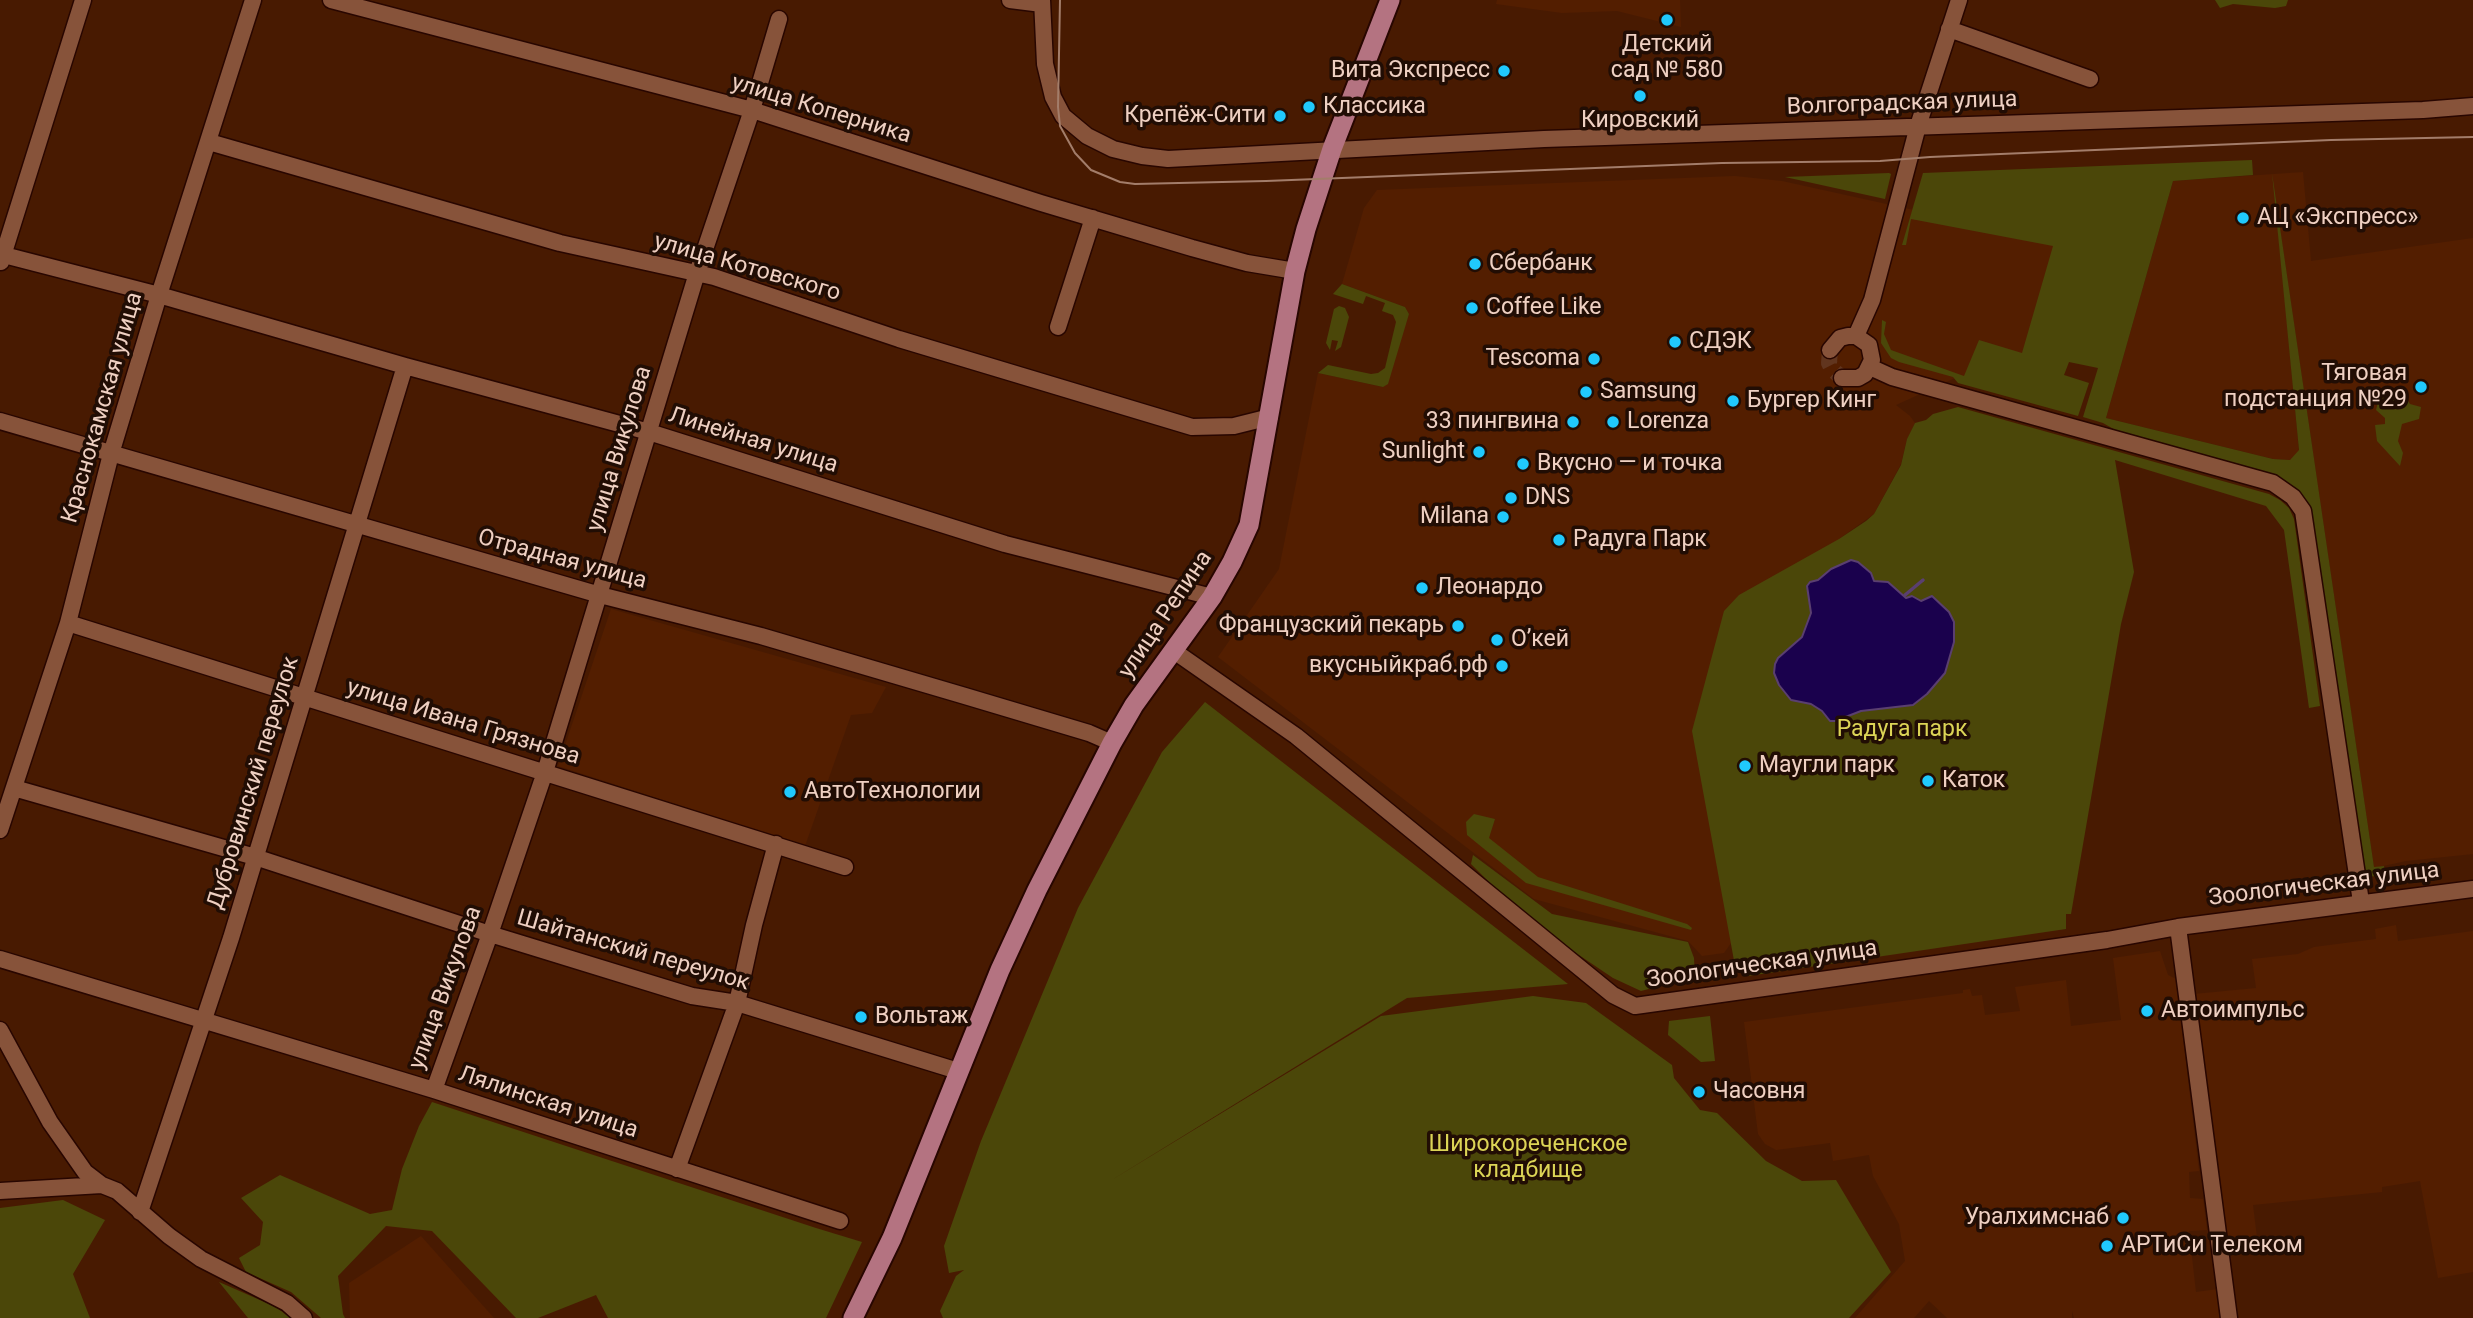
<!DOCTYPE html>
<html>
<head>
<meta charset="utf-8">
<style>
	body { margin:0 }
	canvas { display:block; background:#481a01 }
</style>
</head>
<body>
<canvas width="2473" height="1318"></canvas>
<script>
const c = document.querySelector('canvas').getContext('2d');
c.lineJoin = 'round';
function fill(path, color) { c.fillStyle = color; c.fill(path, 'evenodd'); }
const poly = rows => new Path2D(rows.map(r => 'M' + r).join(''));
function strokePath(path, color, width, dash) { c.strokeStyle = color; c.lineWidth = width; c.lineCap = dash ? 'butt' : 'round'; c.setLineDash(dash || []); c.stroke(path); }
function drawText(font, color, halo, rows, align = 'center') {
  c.font = font + ' Roboto,sans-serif'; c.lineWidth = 7; c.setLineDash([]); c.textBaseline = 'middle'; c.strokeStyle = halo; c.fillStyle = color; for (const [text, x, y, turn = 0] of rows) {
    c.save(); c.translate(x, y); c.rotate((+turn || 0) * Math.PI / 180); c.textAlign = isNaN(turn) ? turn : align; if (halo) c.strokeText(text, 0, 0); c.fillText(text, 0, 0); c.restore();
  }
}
fill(poly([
	[1497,0,1680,0,1681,27,1617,11,1562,13,1496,4],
	[2303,172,2311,261,2473,238,2473,854,2406,861,2374,868,2275,195,2299,451,2290,460,2273,459,2106,418,2173,181],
	[1735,176,1782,181,2059,242,2017,395,1955,378,1896,405,1910,416,1915,423,1907,439,1901,464,1874,514,1839,539,1731,943,1724,953,1702,956,1688,941,1534,899,1218,657,1279,569,1318,373,1383,387,1409,314,1405,307,1342,284,1364,208,1377,190],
	[611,609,886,687,872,713,851,715,805,846,558,766],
	[2396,925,2398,941,2473,931,2473,1272,2438,1278,2420,1181,2382,1187,2382,1192,2253,1205,2258,1246,2226,1250,2194,994,2256,988,2252,959,2298,954,2314,947,2376,939,2375,929],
	[2160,951,2168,975,2176,979,2199,1171,2189,1172,2190,1198,2203,1199,2207,1230,2189,1231,2196,1292,2218,1289,2221,1318,2074,1318,2072,1311,2072,1318,1947,1318,1929,1301,1914,1318,1855,1318,1905,1261,1899,1224,1873,1176,1869,1155,1833,1161,1830,1143,1776,1150,1765,1144,1758,1134,1744,1022,1963,993,1963,990,1970,989,1972,996,1982,995,1985,1015,2020,1011,2015,987,2066,980,2071,1026,2121,1020,2113,958],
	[421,1236,494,1318,350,1318,349,1283]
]), '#531e00');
fill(poly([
	[2215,0,2288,0,2286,6,2275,8,2233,4,2220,8],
	[2252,160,2253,175,2173,181,2106,418,2273,459,2290,460,2299,450,2272,173,2374,867,2384,866,2385,872,2377,876,2365,877,2312,515,2306,503,2126,436,2103,423,2083,417,2098,368,2069,362,2064,375,2089,383,2078,416,1958,383,1953,377,1899,362,1891,358,1881,343,1882,320,1886,322,1884,334,1891,350,1964,376,1979,340,2022,353,2053,246,1911,219,1906,245,1902,245,1923,173],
	[1889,173,1891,174,1885,199,1785,177],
	[1342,284,1405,307,1409,314,1388,384,1383,387,1318,373,1328,365,1371,374,1378,373,1385,368,1396,322,1393,315,1382,311,1385,303,1366,296,1363,304,1333,294],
	[1339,306,1345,308,1349,317,1341,347,1335,351,1338,341,1332,340,1330,350,1326,343,1334,309],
	[2395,389,2406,397,2410,404,2421,407,2419,419,2402,424,2398,441,2403,453,2400,466,2377,441,2375,425,2385,424,2385,418,2376,410,2379,398],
	[1958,407,2269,494,2280,500,2289,508,2294,519,2320,706,2309,708,2284,530,2266,506,2115,460,2134,572,2121,624,2071,914,2066,914,2066,929,1748,976,1735,966,1692,731,1724,611,1739,595,1839,539,1866,521,1874,514,1901,465,1907,439,1915,423,1926,420,1933,414],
	[1205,702,1568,984,1407,998,1110,1181,1381,1016,1533,996,1586,1003,1672,1065,1674,1078,1700,1110,1717,1113,1766,1161,1802,1181,1836,1180,1891,1272,1849,1318,943,1318,940,1311,956,1276,964,1270,949,1273,944,1246,981,1141,1078,908,1162,752],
	[1474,814,1495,819,1489,838,1538,877,1687,924,1692,928,1691,930,1526,883,1467,835,1466,822],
	[1473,855,1552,914,1688,942,1694,958,1695,977,1641,991,1613,978,1527,920,1471,864],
	[1710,1016,1715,1061,1701,1062,1668,1035,1669,1021],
	[432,1102,816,1228,862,1242,826,1318,608,1318,596,1295,538,1318,516,1318,432,1231,386,1226,338,1276,343,1314,345,1318,321,1318,291,1292,246,1272,239,1258,260,1245,263,1222,241,1198,280,1175,370,1214,392,1210,402,1169,419,1126],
	[63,1200,105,1220,73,1274,90,1318,0,1318,0,1208],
	[219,1282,276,1307,290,1318,248,1318]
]), '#4b4709');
const water = poly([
	[1851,560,1858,562,1871,573,1874,581,1888,582,1906,598,1912,596,1921,601,1932,596,1949,612,1954,622,1954,642,1945,673,1927,694,1913,705,1861,711,1835,721,1830,721,1822,711,1811,704,1791,700,1779,685,1774,673,1775,664,1778,658,1802,637,1811,613,1807,586,1810,582,1818,580,1831,569,1851,560]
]);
fill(water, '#1a014d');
strokePath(water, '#5a3f70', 2);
strokePath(poly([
	[1905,595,1923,580]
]), '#5a3f70', 3.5);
strokePath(poly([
	[1830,350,1829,363,1832,369,1842,378]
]), '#61351e', 16, [16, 8]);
const minor = poly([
	[331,0,752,110,1041,203,1192,248,1247,263,1295,271],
	[1010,0,1042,4],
	[1042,0,1045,64,1053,97,1063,116,1087,136,1113,149,1142,156,1168,159,1544,139,2423,110,2473,106],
	[1949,29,2090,79],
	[209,142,560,243,714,277,899,339,1192,427,1234,426,1270,417],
	[0,254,159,295,405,366,649,432,1005,544,1212,597],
	[1,262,83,0],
	[1058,327,1093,218],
	[1856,336,1872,300,1918,126,1959,0],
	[1830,350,1840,338,1848,336,1856,336,1869,345,1872,360,1865,374,1858,378,1842,378],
	[1870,367,1892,377,2273,483,2293,497,2303,511,2361,902],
	[0,421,600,595,761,636,965,696,1089,733,1112,743],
	[68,623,845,867],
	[1174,651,1296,736,1613,995,1635,1006,2107,940,2178,927,2473,889],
	[14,788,255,857,490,934,692,996,737,1003,958,1071],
	[0,830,68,623,111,454,159,295,253,0],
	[2178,927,2229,1318],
	[0,959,434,1090,840,1221],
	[0,1030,50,1122,85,1172,102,1185],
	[434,1090,490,934,545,772,697,273,752,110,779,19],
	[677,1169,737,1003,754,925,776,844],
	[0,1191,102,1185,117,1191,169,1236,201,1259,287,1303,304,1318],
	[140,1212,231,938,405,366]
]);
const major = poly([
	[853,1318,892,1238,1000,970,1037,890,1112,743,1134,705,1212,597,1232,562,1249,525,1295,271,1306,229,1332,149,1390,0]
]);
strokePath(minor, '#280600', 19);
strokePath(major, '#280600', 23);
strokePath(minor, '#87533a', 16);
strokePath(major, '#b47381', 19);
strokePath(poly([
	[1060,0,1058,107,1060,126,1075,153,1091,170,1120,182,1135,184,1266,181,1722,163,1880,161,1930,157,2331,140,2473,137]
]), '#a37d6a', 2);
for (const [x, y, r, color] of [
	[1667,20,7,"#20c9fd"],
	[1504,71,7,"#20c9fd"],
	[1640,96,7,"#20c9fd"],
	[1309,107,7,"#20c9fd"],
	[1280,116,7,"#20c9fd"],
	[2243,218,7,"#20c9fd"],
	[1475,264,7,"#20c9fd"],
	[1472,308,7,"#20c9fd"],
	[1675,342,7,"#20c9fd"],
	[1594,359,7,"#20c9fd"],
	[2421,387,7,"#20c9fd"],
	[1586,392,7,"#20c9fd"],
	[1733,401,7,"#20c9fd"],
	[1573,422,7,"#20c9fd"],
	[1613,422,7,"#20c9fd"],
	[1479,452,7,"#20c9fd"],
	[1523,464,7,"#20c9fd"],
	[1511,498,7,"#20c9fd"],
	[1503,517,7,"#20c9fd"],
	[1559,540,7,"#20c9fd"],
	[1422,588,7,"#20c9fd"],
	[1458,626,7,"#20c9fd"],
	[1497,640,7,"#20c9fd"],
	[1502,666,7,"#20c9fd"],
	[1745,766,7,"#20c9fd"],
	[1928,781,7,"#20c9fd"],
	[790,792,7,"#20c9fd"],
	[2147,1011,7,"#20c9fd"],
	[861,1017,7,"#20c9fd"],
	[1699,1092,7,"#20c9fd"],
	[2123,1218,7,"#20c9fd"],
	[2107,1246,7,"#20c9fd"]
]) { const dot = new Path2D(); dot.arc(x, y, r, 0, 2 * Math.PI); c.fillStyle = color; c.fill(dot); strokePath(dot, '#210d04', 2.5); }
drawText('23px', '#efd0c2', '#210d04', [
	["Детский",1667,45,"center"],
	["сад № 580",1667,71,"center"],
	["Вита Экспресс",1490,71,"right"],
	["Классика",1323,107],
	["Крепёж-Сити",1266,116,"right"],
	["Кировский",1640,121,"center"],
	["АЦ «Экспресс»",2257,218],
	["Сбербанк",1489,264],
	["Coffee Like",1486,308],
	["СДЭК",1689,342],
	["Tescoma",1580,359,"right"],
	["Тяговая",2407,374,"right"],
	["подстанция №29",2407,400,"right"],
	["Samsung",1600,392],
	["Бургер Кинг",1747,401],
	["33 пингвина",1559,422,"right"],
	["Lorenza",1627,422],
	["Sunlight",1465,452,"right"],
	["Вкусно — и точка",1537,464],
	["DNS",1525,498],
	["Milana",1489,517,"right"],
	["Радуга Парк",1573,540],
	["Леонардо",1436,588],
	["Французский пекарь",1444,626,"right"],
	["О’кей",1511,640],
	["вкусныйкраб.рф",1488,666,"right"],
	["Маугли парк",1759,766],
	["Каток",1942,781],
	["АвтоТехнологии",804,792],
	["Автоимпульс",2161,1011],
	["Вольтаж",875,1017],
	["Часовня",1713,1092],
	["Уралхимснаб",2109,1218,"right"],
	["АРТиСи Телеком",2121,1246]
], 'left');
drawText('23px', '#efd0c2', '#210d04', [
	["Волгоградская улица",1902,104,-2],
	["улица Коперника",821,110,17],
	["улица Котовского",747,268,16],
	["Краснокамская улица",103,408,-74],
	["Линейная улица",753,441,17],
	["улица Викулова",620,449,-73],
	["Отрадная улица",562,560,15],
	["улица Репина",1166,615,-56],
	["улица Ивана Грязнова",463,723,17],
	["Дубровинский переулок",254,783,-73],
	["Зоологическая улица",2324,885,-7],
	["Шайтанский переулок",633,951,16],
	["Зоологическая улица",1762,965,-8],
	["улица Викулова",446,988,-70],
	["Лялинская улица",548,1103,18]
]);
drawText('23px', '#dcd456', '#210d04', [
	["Радуга парк",1902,730],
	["Широкореченское",1528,1145],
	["кладбище",1528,1171]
]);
</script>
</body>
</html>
